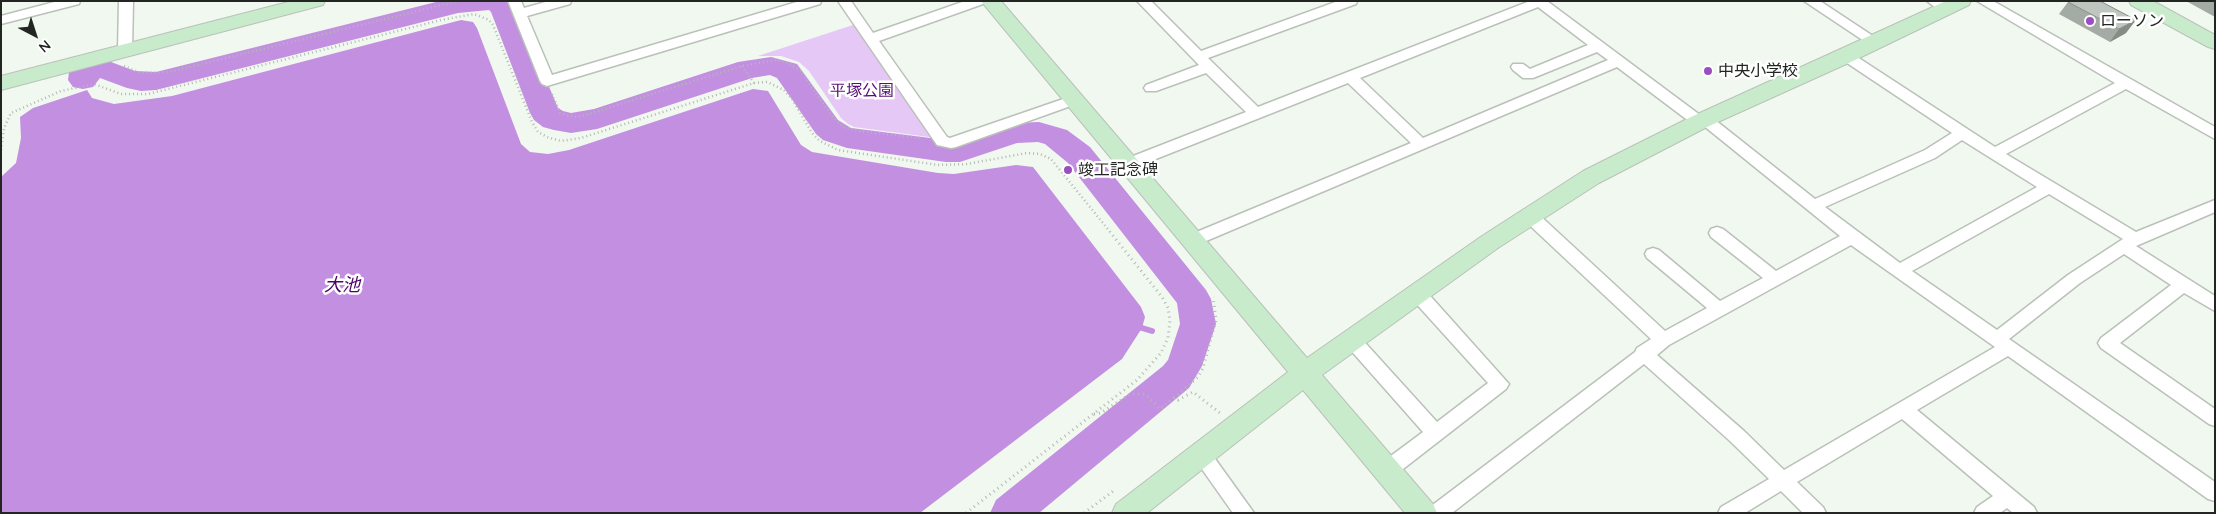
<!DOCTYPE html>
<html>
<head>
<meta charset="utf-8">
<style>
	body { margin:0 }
	#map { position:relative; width:2216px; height:514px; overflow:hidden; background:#f0f8f0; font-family:Quicksand,sans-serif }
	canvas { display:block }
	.frame { position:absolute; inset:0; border:2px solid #222522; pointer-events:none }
	.north { position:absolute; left:10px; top:10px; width:50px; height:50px; -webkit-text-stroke:4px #fff; paint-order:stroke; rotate:140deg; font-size:14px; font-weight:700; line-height:20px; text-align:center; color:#222522 }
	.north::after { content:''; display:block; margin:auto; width:18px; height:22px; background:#222522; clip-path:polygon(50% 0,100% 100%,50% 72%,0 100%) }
</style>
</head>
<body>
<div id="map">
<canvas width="2216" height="514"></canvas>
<div class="frame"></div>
<div class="north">N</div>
</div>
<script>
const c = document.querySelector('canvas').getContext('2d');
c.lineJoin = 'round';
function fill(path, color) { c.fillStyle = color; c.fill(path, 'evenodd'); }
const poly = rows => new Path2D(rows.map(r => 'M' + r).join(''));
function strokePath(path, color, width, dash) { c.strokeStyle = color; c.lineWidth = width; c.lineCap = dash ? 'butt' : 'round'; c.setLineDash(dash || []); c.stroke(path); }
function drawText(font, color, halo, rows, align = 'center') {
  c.font = font + ' Quicksand,"Noto Sans JP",sans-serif'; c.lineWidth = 5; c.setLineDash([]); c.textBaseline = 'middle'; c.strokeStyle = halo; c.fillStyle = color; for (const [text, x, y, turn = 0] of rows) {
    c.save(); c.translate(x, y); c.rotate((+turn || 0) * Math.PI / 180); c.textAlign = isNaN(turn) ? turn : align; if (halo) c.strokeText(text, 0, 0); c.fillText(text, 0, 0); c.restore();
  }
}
fill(poly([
	[856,24,936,138,854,127,848,124,841,118,809,71,799,62,781,56,758,56]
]), '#e5c8f6');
fill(poly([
	[461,20,473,22,477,28,521,144,530,152,548,154,569,150,753,89,768,91,801,145,812,152,938,173,954,174,1016,165,1033,167,1141,307,1145,317,1142,328,1122,359,920,513,1,513,1,177,16,163,21,138,20,117,33,108,87,90,92,98,114,104,172,96]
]), '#c38fe1');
strokePath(poly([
	[1142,328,1152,331],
	[1181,337,1193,339]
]), '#c38fe1', 6);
fill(poly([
	[440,1,513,1,558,108,563,111,571,113,594,109,738,62,771,57,797,64,838,120,851,128,946,140,959,140,1015,123,1039,122,1067,130,1090,147,1206,290,1211,299,1216,324,1202,366,1189,388,1039,513,990,513,996,500,1163,366,1168,360,1180,324,1177,303,1068,163,1045,144,1038,142,1017,143,960,162,946,162,847,148,823,140,816,134,777,78,770,75,752,78,597,129,571,133,554,130,543,127,534,120,530,113,491,12,489,10,458,13,156,90,141,91,127,88,100,78,93,87,83,89,73,87,68,80,69,72,74,65,84,63,103,59,135,71,156,72,440,1]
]), '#c38fe1');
const street = poly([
	[58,1,80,1,79,4,1,24,1,16,58,1],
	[119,1,133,1,132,51,125,55,118,51,119,1],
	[508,1,521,1,524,8,549,1,571,1,570,4,527,16,552,75,800,1,821,1,820,4,547,86,542,84,540,81,508,1],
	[838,1,851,1,873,33,965,1,984,1,983,4,879,41,947,137,950,138,1069,97,1079,97,1081,100,1079,103,956,147,951,148,937,145,838,1],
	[1137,1,1151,1,1201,51,1338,1,1357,1,1356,4,1208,58,1258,107,1530,1,1547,1,1700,115,1710,116,1815,199,1925,150,1952,133,1841,59,1839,56,1841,53,1851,53,1995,147,2115,83,1977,1,1993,1,2215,127,2215,139,2126,89,2006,154,2136,232,2215,200,2215,212,2136,246,2215,296,2215,311,2184,293,2120,343,2215,409,2215,426,2209,424,2101,348,2098,343,2101,338,2171,285,2124,254,2080,283,2009,339,2215,482,2215,501,2208,499,2008,356,1917,410,2034,507,2037,513,2013,513,2007,508,2000,513,1974,513,1977,507,1993,496,1902,419,1797,482,1823,507,1826,513,1803,513,1781,491,1745,513,1718,513,1721,507,1769,479,1730,441,1644,364,1452,513,1427,513,1430,507,1635,352,1637,348,1651,339,1524,220,1522,216,1524,212,1530,210,1536,212,1665,331,1707,308,1647,258,1645,254,1647,250,1653,248,1659,250,1720,301,1763,278,1711,237,1709,233,1711,229,1717,227,1723,229,1776,271,1840,236,1704,126,1694,125,1617,67,1199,244,1193,246,1187,244,1185,240,1187,236,1411,143,1348,83,1133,168,1123,168,1120,164,1123,160,1246,112,1206,73,1156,91,1146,91,1144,88,1146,85,1199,65,1137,1],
	[1538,7,1588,45,1530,69,1523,64,1513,64,1511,67,1513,70,1523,78,1533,78,1597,52,1608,60,1423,138,1360,78,1538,7],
	[1962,140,2037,187,1900,263,1825,207,1935,158,1962,140],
	[2049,194,2123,239,2068,275,1997,330,1912,271,2049,194],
	[1851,245,1995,347,1784,470,1744,431,1657,355,1669,345,1851,245],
	[1804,1,1820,1,1882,42,1880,45,1870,45,1804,1],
	[1927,1,1943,1,1953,9,1946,13,1941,12,1927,1],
	[1418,288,1424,289,1509,384,1506,389,1394,476,1387,478,1380,476,1378,470,1380,464,1423,432,1347,346,1344,341,1347,336,1353,334,1359,336,1437,422,1488,383,1412,299,1410,294,1412,289,1418,288],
	[1201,447,1208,449,1254,513,1233,513,1192,455,1194,449,1201,447]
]);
const secondary = poly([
	[292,1,325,1,323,5,1,90,1,76,292,1],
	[981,1,1001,1,1307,358,1482,236,1583,171,1691,117,1946,1,1971,1,1969,5,1853,61,1707,127,1599,183,1498,248,1322,375,1433,504,1437,513,1405,513,1303,390,1147,513,1112,513,1116,504,1288,372,981,1],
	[2129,1,2153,1,2215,35,2215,49,2208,47,2131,5,2129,1]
]);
strokePath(street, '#bac1b9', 3);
strokePath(secondary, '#bac1b9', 2);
strokePath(poly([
	[124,66,141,73,169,72,458,1],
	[742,66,754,83],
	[552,94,560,113,574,117,582,116,742,66,776,60,786,62,801,71,831,115,843,127,859,131,921,138],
	[1,150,4,128,11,113,61,91,94,84,121,94,148,94,441,20,474,14,489,20,493,25,532,122,538,132,547,137,561,141,581,138,754,83,767,82,784,90,792,99,812,133,820,141,838,150,938,165,967,164,1027,153,1040,154,1051,159,1111,233]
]), '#b2b9b2', 2.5, [1, 3]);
strokePath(poly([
	[1174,398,1198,377,1203,368,1216,320,1213,297],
	[1094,414,1101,413,1130,394,1145,394,1160,409,1174,398,1178,400,1193,392,1220,413],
	[966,513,1137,380,1161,353,1168,338,1170,321,1168,308,1162,297,1110,232],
	[1084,513,1116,489]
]), '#b2b9b2', 3, [1, 4]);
fill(street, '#fff');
fill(secondary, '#c8ebcc');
fill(poly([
	[2186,1,2215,1,2215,17],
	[2068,2,2126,33,2110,42,2059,14]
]), '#a4aaa4');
fill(poly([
	[2136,20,2126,33,2110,42,2119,29]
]), '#868b86');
const building = poly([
	[2068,1,2100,1,2136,20,2119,29,2068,2,2068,1]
]);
fill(building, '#bfc6bf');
strokePath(building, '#868b86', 1);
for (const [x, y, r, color] of [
	[2090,21,5,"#9a4ebf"],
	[1708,71,5,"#9a4ebf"],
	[1068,170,5,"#9a4ebf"]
]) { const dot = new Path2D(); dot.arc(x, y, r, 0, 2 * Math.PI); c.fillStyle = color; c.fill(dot); strokePath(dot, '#fff', 2); }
drawText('16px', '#222522', '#fff', [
	["ローソン",2100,21],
	["中央小学校",1718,71],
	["竣工記念碑",1078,170]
], 'left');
drawText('16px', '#561073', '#fff', [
	["平塚公園",862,91]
]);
drawText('italic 18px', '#4e036b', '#fff', [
	["大池",342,286]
]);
</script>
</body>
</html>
